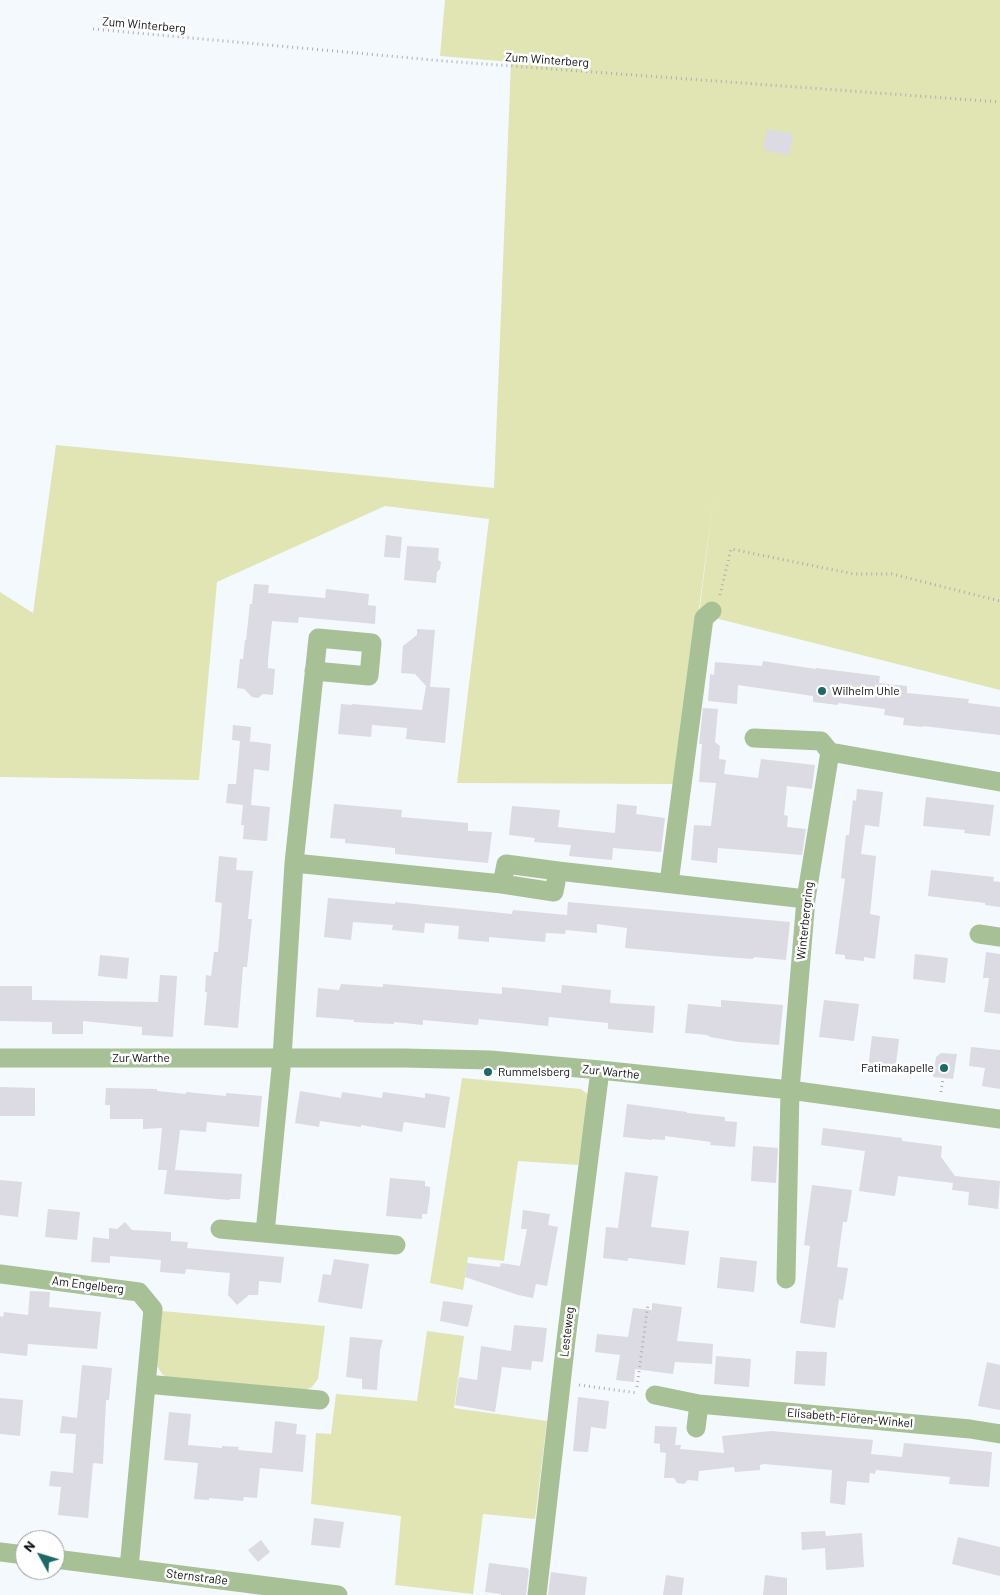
<!DOCTYPE html>
<html>
<head>
<meta charset="utf-8">
<style>
	body { margin:0 }
	#map { position:relative; width:1000px; height:1595px; overflow:hidden; background:#f4f9fe; font-family:Barlow,sans-serif }
	canvas { display:block }
	.north { position:absolute; left:15px; top:1530px; width:50px; height:50px; box-sizing:border-box; background:#fff; border:1px solid #9fa0a1; border-radius:50%; rotate:309deg; font-size:14px; font-weight:700; line-height:20px; text-align:center; color:#0f1113 }
	.north::after { content:''; display:block; margin:auto; width:18px; height:22px; background:#1d6965; clip-path:polygon(50% 0,100% 100%,50% 72%,0 100%) }
</style>
</head>
<body>
<div id="map">
<canvas width="1000" height="1595"></canvas>
<div class="north">N</div>
</div>
<script>
const c = document.querySelector('canvas').getContext('2d');
c.lineJoin = 'round';
function fill(path, color) { c.fillStyle = color; c.fill(path, 'evenodd'); }
const poly = rows => new Path2D(rows.map(r => 'M' + r).join(''));
function strokePath(path, color, width, dash) { c.strokeStyle = color; c.lineWidth = width; c.lineCap = dash ? 'butt' : 'round'; c.setLineDash(dash || []); c.stroke(path); }
function drawText(font, color, halo, rows, align = 'center') {
  c.font = font + ' Barlow,sans-serif'; c.lineWidth = 5; c.setLineDash([]); c.textBaseline = 'middle'; c.strokeStyle = halo; c.fillStyle = color; for (const [text, x, y, turn = 0] of rows) {
    c.save(); c.translate(x, y); c.rotate((+turn || 0) * Math.PI / 180); c.textAlign = isNaN(turn) ? turn : align; if (halo) c.strokeText(text, 0, 0); c.fillText(text, 0, 0); c.restore();
  }
}
fill(poly([
	[445,0,1000,0,1000,690,699,614,714,494,676,784,457,783,489,519,385,506,217,582,199,780,0,777,0,592,33,613,56,445,494,488,511,62,440,56],
	[462,1078,581,1089,589,1095,578,1165,518,1161,504,1261,468,1257,463,1290,430,1283],
	[162,1311,325,1326,318,1379,312,1387,303,1391,169,1379,162,1374,157,1366],
	[427,1331,464,1336,454,1408,547,1421,535,1519,483,1514,473,1594,395,1585,401,1516,311,1504,316,1433,331,1434,336,1394,417,1401]
]), '#e0e5b3');
fill(poly([
	[767,129,793,134,789,155,763,150],
	[386,535,402,537,400,558,384,557],
	[407,546,439,548,438,560,441,562,440,569,437,572,436,583,404,580],
	[254,584,269,585,268,593,325,598,326,589,369,594,368,605,376,606,375,624,299,617,298,623,272,621,268,661,268,668,275,669,273,695,263,694,258,698,252,697,244,689,237,688,240,659,243,659,245,640,246,640,250,604,252,604],
	[417,629,435,630,430,687,450,688,445,743,406,739,407,728,372,725,371,737,338,734,341,704,352,705,352,704,422,710,426,686,415,674,401,673,403,646,417,635],
	[763,661,816,669,816,668,880,676,879,683,907,686,907,693,969,699,968,703,1000,707,1000,735,923,726,923,727,903,725,904,718,884,715,885,709,838,703,838,705,813,702,813,696,738,685,737,704,708,701,710,674,714,675,715,662,762,666],
	[703,708,718,709,715,742,720,746,719,759,726,760,724,774,758,778,761,759,815,765,812,789,787,786,784,815,788,816,787,827,806,829,802,855,718,848,717,863,691,860,694,825,711,826,716,783,699,782,702,744,699,744],
	[233,725,251,727,250,742,248,741,271,744,269,771,254,769,251,805,270,807,267,841,243,839,244,825,241,825,243,805,226,803,228,784,236,784,240,741,232,740],
	[857,789,883,792,879,827,865,825,861,854,876,856,870,914,880,916,875,959,864,957,864,961,845,959,845,955,835,954,845,879,841,878,846,835,849,835,853,800,856,801],
	[926,797,994,805,990,836,964,833,965,830,923,826],
	[334,804,402,810,401,817,468,823,468,831,492,832,488,863,395,854,395,848,345,843,345,839,330,838],
	[617,804,637,806,636,814,665,818,661,852,613,848,612,860,569,856,571,845,534,842,535,838,509,835,512,806,560,810,558,827,615,833],
	[219,856,237,858,236,870,253,871,248,919,252,919,247,967,243,967,238,1028,204,1025,207,992,205,992,206,975,211,976,214,952,218,952,222,903,215,902],
	[931,870,994,877,993,881,1000,882,1000,907,985,905,985,903,928,896],
	[328,898,395,904,395,902,512,914,513,910,567,915,568,902,790,922,786,960,754,957,753,959,725,957,625,948,627,928,597,924,597,933,566,930,565,934,546,933,545,942,489,937,489,942,458,939,459,926,425,923,424,933,392,930,393,925,353,922,351,940,324,937],
	[986,952,1000,954,1000,1014,984,1012,989,978,983,978],
	[915,954,948,958,945,983,913,979],
	[100,955,129,958,127,979,98,976],
	[160,975,177,976,173,1037,142,1035,142,1027,83,1021,83,1034,52,1034,52,1022,0,1021,0,986,32,986,32,1000,158,1002],
	[341,984,383,987,383,984,502,994,502,987,561,993,562,985,611,990,610,1003,655,1006,653,1033,608,1029,608,1023,549,1017,548,1026,479,1019,478,1025,423,1020,423,1025,394,1022,394,1024,371,1023,354,1022,354,1020,316,1017,318,988,339,990],
	[721,1000,783,1005,779,1045,739,1042,710,1037,707,1035,685,1033,688,1004,721,1007],
	[824,1000,859,1004,854,1041,819,1037],
	[872,1036,899,1039,895,1072,868,1069],
	[971,1047,1000,1050,1000,1089,982,1086,985,1068,969,1066],
	[941,1053,957,1054,953,1079,933,1077,936,1057],
	[0,1087,35,1088,35,1116,0,1116],
	[106,1088,157,1089,157,1091,186,1094,186,1092,226,1096,226,1093,262,1096,259,1127,207,1122,206,1132,180,1130,175,1170,242,1174,240,1199,230,1199,229,1200,164,1194,167,1170,158,1170,162,1128,143,1129,143,1119,110,1119,110,1105,105,1105],
	[300,1091,341,1098,342,1092,382,1098,383,1092,425,1098,425,1093,450,1097,445,1128,404,1122,402,1132,361,1125,361,1127,320,1121,319,1127,295,1123],
	[627,1104,687,1112,687,1113,725,1117,725,1121,737,1122,735,1147,710,1145,711,1142,665,1136,665,1140,652,1139,652,1140,623,1137],
	[823,1128,902,1138,902,1141,942,1146,941,1157,955,1176,1000,1181,998,1209,968,1205,969,1192,952,1190,953,1183,898,1176,895,1196,859,1191,865,1151,821,1145],
	[753,1146,778,1148,776,1183,751,1181],
	[625,1172,658,1176,651,1227,689,1231,685,1265,628,1258,628,1261,603,1258,606,1227,618,1228],
	[390,1178,425,1181,425,1186,430,1187,430,1194,427,1214,422,1214,422,1219,386,1216],
	[0,1180,22,1182,18,1217,0,1215],
	[812,1185,852,1190,847,1222,843,1222,837,1267,848,1268,843,1300,839,1299,835,1328,800,1323,810,1246,804,1245],
	[48,1209,80,1212,77,1240,45,1237],
	[523,1210,550,1214,548,1225,558,1227,547,1286,536,1284,533,1298,518,1295,465,1277,467,1263,500,1267,501,1263,520,1266,527,1229,521,1229],
	[125,1222,132,1230,171,1232,171,1241,188,1242,187,1248,284,1257,281,1283,259,1281,258,1295,249,1295,237,1305,228,1295,230,1273,186,1269,185,1274,160,1272,161,1260,110,1256,110,1263,91,1262,93,1237,109,1239,109,1228,117,1229],
	[720,1257,757,1261,754,1292,717,1288],
	[334,1259,369,1264,362,1309,318,1302,323,1274,331,1275],
	[30,1291,50,1292,49,1307,101,1312,97,1349,28,1344,27,1356,0,1353,0,1316,3,1317,4,1312,28,1315],
	[443,1301,473,1305,468,1327,440,1321],
	[652,1303,682,1307,677,1341,713,1344,712,1364,675,1362,673,1374,635,1369,634,1382,616,1380,620,1355,595,1352,597,1334,628,1337,633,1308,652,1310],
	[514,1325,547,1328,543,1362,532,1361,531,1370,502,1367,495,1412,455,1405,459,1377,477,1380,481,1346,511,1351],
	[350,1337,383,1340,380,1350,377,1390,362,1389,362,1379,346,1377],
	[796,1351,827,1352,825,1386,794,1384],
	[716,1356,751,1359,749,1387,714,1384],
	[987,1362,1000,1365,1000,1410,978,1406],
	[82,1365,112,1368,109,1400,106,1400,103,1464,93,1463,88,1518,58,1515,61,1487,49,1486,51,1471,73,1473,76,1434,60,1433,62,1416,77,1418],
	[578,1397,609,1401,606,1429,591,1427,588,1452,573,1451],
	[0,1398,23,1400,20,1436,0,1434],
	[169,1412,191,1414,188,1445,222,1448,222,1446,239,1447,238,1450,272,1453,275,1421,297,1424,296,1434,306,1435,303,1472,260,1468,257,1498,244,1497,243,1501,209,1498,209,1500,194,1499,198,1463,164,1460],
	[655,1426,677,1427,675,1445,681,1445,680,1449,724,1453,722,1436,771,1431,873,1440,871,1454,902,1457,904,1443,992,1452,989,1487,949,1484,950,1477,876,1470,875,1474,870,1473,869,1483,847,1481,845,1505,830,1503,832,1470,764,1464,760,1465,760,1470,735,1472,734,1467,699,1471,698,1481,688,1480,684,1484,677,1483,674,1478,664,1478,666,1453,660,1452,660,1444,654,1443],
	[314,1518,344,1522,340,1548,311,1545],
	[825,1531,826,1536,862,1533,864,1567,826,1570,825,1548,802,1550,801,1532],
	[958,1537,1000,1547,1000,1576,952,1564],
	[261,1540,270,1552,258,1562,248,1550],
	[489,1563,527,1568,529,1570,526,1595,501,1595,501,1594,485,1592],
	[551,1572,587,1577,585,1595,548,1595],
	[666,1575,684,1578,682,1595,663,1595],
	[765,1575,787,1578,787,1595,763,1595]
]), '#dcdae3');
strokePath(poly([
	[93,29,444,61,1000,102],
	[720,595,731,549,854,574,892,574,1000,601],
	[941,1092,943,1078],
	[579,1385,638,1393],
	[637,1387,648,1304]
]), '#abafb3', 3, [1, 4]);
strokePath(poly([
	[754,738,821,741,830,752],
	[294,863,502,884,554,892,558,871,806,899],
	[669,883,704,618,712,611],
	[502,884,506,864,558,871],
	[979,934,1000,937],
	[0,1058,404,1058,490,1060,600,1070,790,1090,1000,1119],
	[220,1229,396,1245],
	[265,1233,282,1058,294,863,318,638,372,643,369,676,314,671],
	[0,1274,139,1292,153,1309,129,1568],
	[786,1279,790,1090,806,899,830,752,1000,782],
	[146,1384,320,1400],
	[655,1395,699,1404,970,1429,1000,1434],
	[696,1428,699,1404],
	[0,1552,25,1555],
	[55,1559,338,1595],
	[537,1595,566,1340,600,1070]
]), '#a7c096', 19);
for (const [x, y, r, color] of [
	[822,691,5,"#1d6965"],
	[944,1068,5,"#1d6965"],
	[488,1072,5,"#1d6965"]
]) { const dot = new Path2D(); dot.arc(x, y, r, 0, 2 * Math.PI); c.fillStyle = color; c.fill(dot); strokePath(dot, '#fff', 2); }
drawText('12px', '#0f1113', '#fff', [
	["Zum Winterberg",144,25,5],
	["Zum Winterberg",547,60,4],
	["Winterbergring",805,921,-84],
	["Zur Warthe",141,1058],
	["Zur Warthe",611,1072,6],
	["Am Engelberg",88,1285,7],
	["Lesteweg",567,1332,-83],
	["Elisabeth-Flören-Winkel",850,1418,5],
	["Sternstraße",197,1577,7]
]);
drawText('12px', '#0f1113', '#fff', [
	["Wilhelm Uhle",832,691],
	["Fatimakapelle",934,1068,"right"],
	["Rummelsberg",498,1072]
], 'left');
</script>
</body>
</html>
